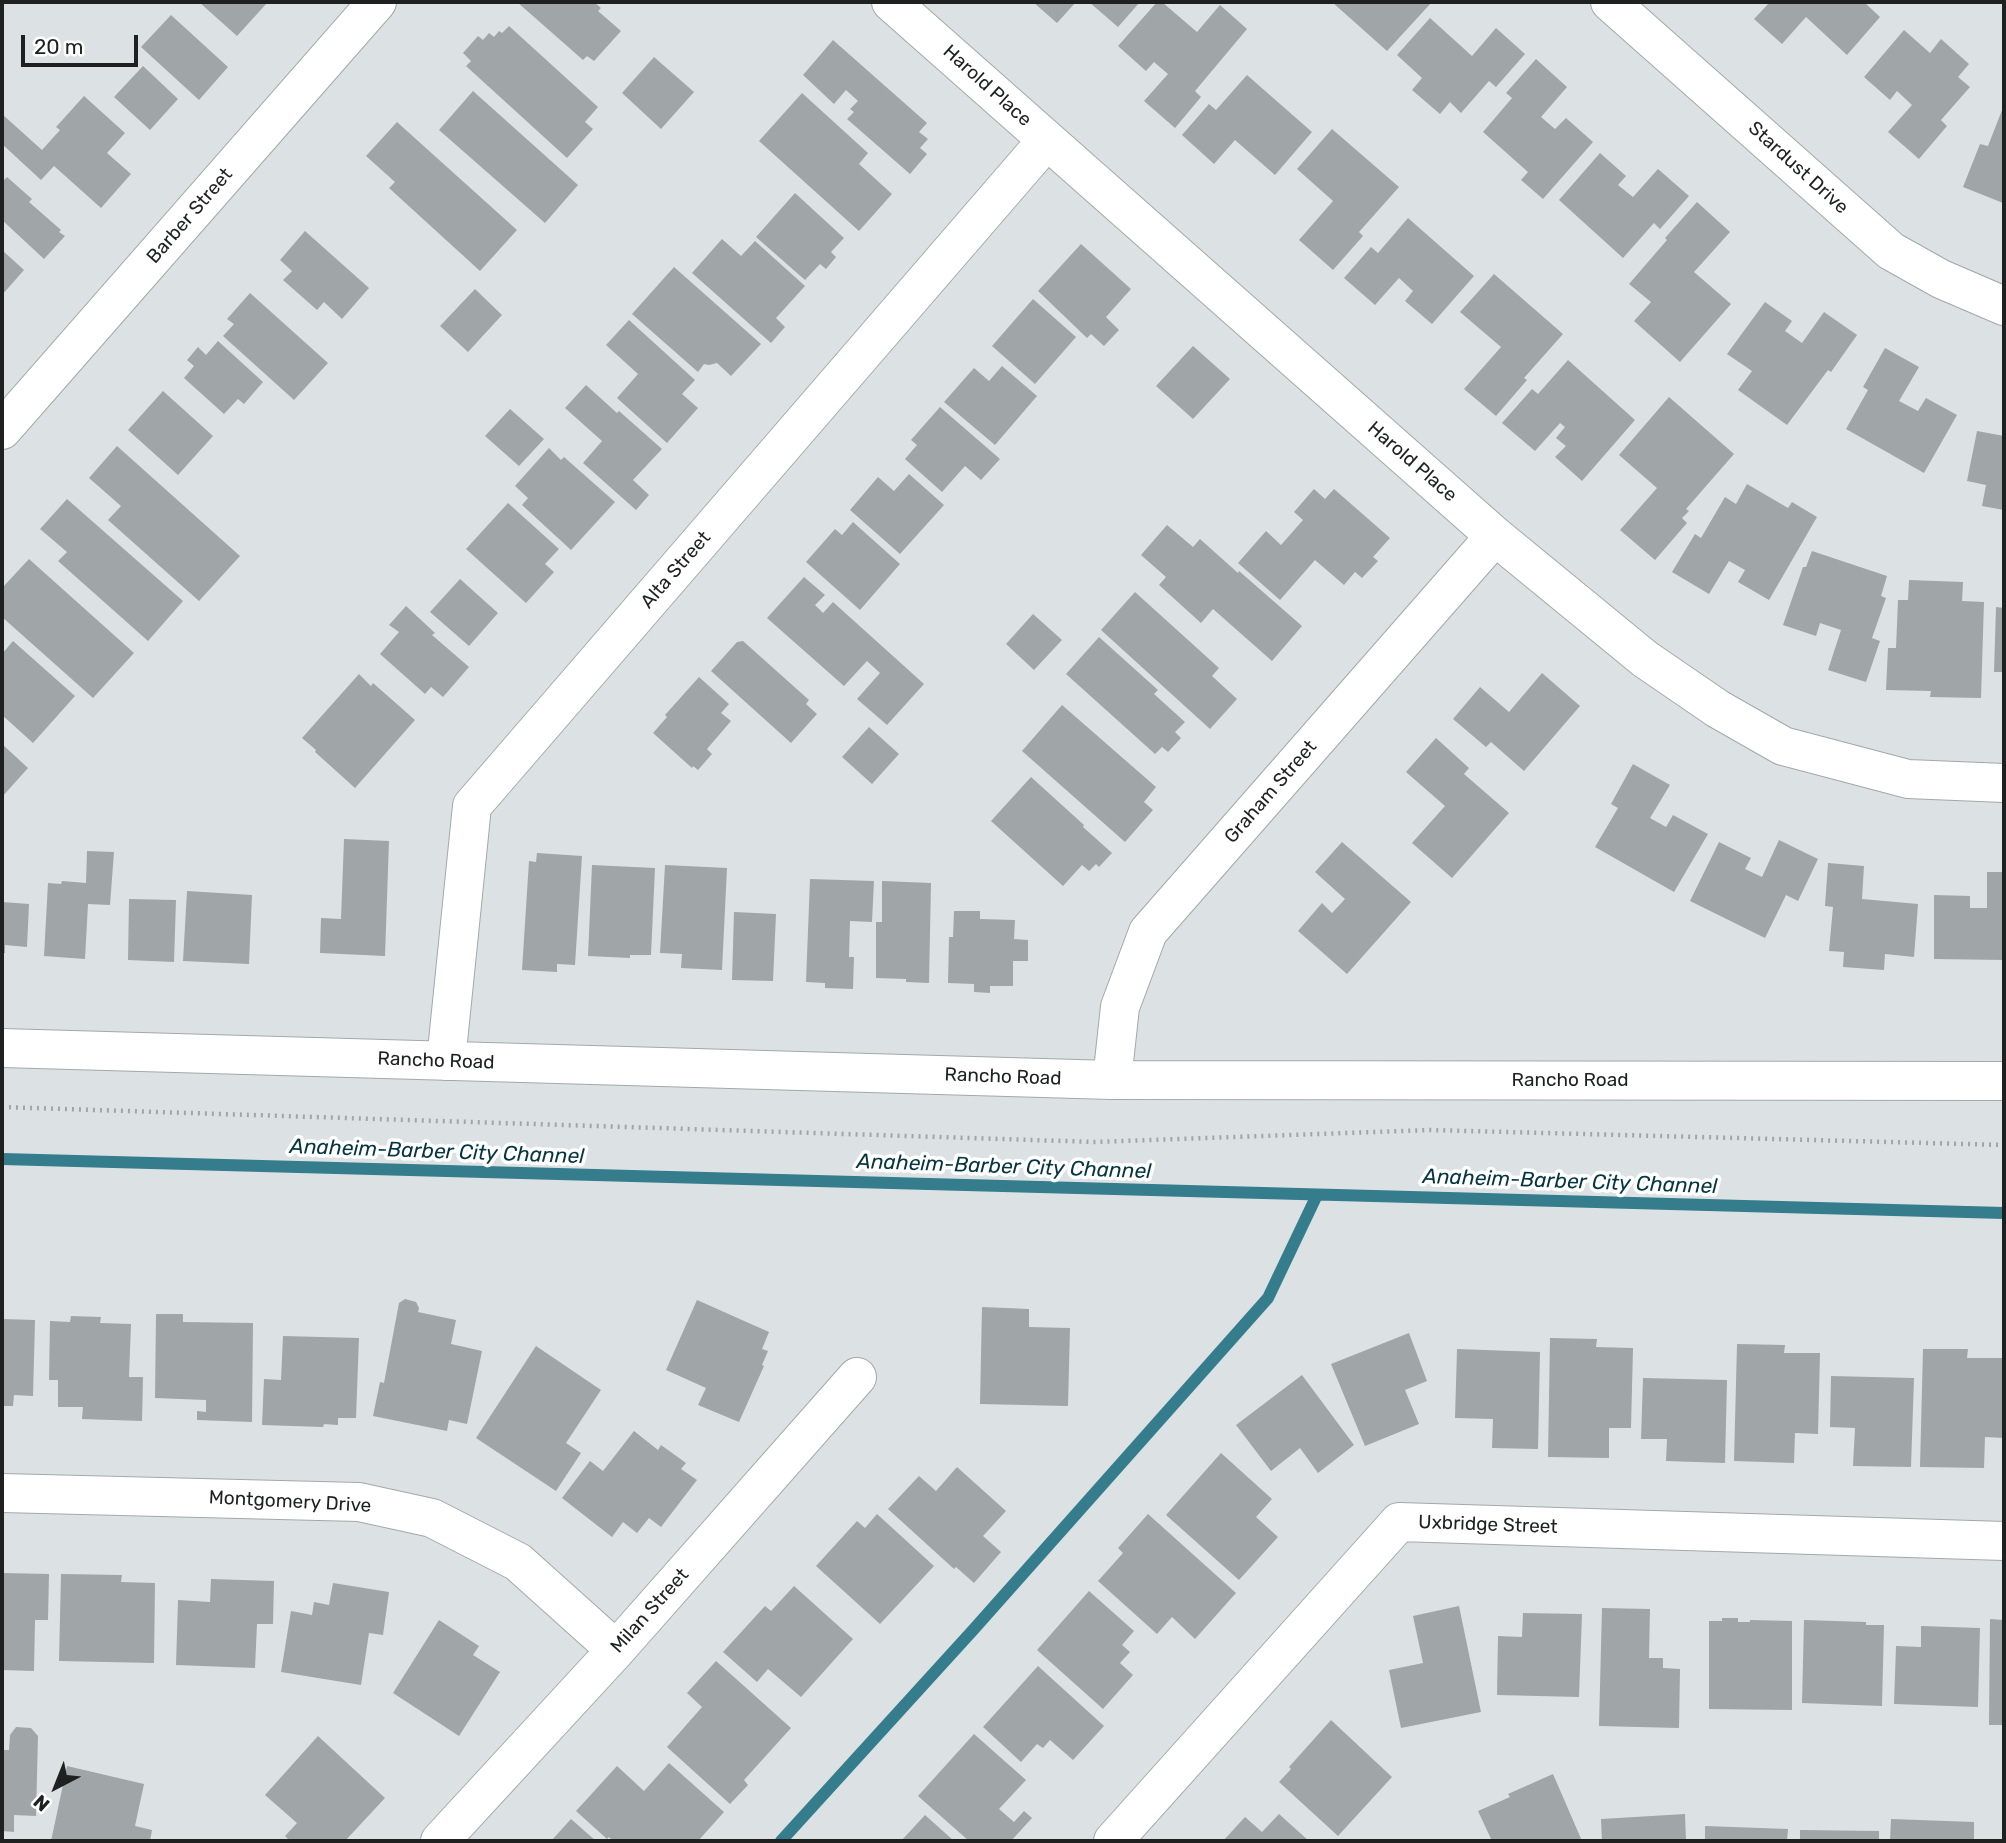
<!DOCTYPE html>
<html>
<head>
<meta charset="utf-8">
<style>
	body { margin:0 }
	#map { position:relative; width:2006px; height:1843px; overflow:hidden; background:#dce2e4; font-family:Rubik,sans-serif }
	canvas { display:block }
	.frame { position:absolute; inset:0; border:4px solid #1f2121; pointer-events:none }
	.north { position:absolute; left:21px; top:1752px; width:70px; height:70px; -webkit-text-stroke:5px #fff; paint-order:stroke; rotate:222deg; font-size:19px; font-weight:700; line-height:28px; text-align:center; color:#1f2121 }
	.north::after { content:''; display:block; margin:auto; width:24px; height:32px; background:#1f2121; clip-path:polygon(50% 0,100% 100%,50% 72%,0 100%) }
	.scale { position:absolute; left:21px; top:35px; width:117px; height:32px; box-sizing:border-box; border:4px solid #1f2121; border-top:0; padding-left:9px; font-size:21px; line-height:24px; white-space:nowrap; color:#1f2121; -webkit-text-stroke:5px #fff; paint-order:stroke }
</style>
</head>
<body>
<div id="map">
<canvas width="2006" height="1843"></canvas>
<div class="frame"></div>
<div class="north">N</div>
<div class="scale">20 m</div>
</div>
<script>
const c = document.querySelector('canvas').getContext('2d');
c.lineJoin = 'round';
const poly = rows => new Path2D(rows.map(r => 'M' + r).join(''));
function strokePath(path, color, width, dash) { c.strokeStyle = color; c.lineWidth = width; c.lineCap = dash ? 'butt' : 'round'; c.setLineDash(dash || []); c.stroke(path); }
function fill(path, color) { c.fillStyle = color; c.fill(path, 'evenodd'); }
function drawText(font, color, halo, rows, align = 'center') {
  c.font = font + ' Rubik,sans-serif'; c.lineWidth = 7; c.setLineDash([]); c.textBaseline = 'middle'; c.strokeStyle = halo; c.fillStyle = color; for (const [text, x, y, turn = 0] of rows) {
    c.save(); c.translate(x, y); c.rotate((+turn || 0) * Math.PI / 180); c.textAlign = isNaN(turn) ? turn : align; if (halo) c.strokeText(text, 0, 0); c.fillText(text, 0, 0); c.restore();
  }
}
strokePath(poly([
	[2,1159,2004,1213],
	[781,1841,974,1629,1268,1298,1317,1195]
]), '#357c8c', 12);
fill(poly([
	[199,2,266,2,267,3,237,36],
	[517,2,594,2,601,8,598,11,621,31,594,61,587,56,583,60],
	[1033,2,1076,2,1057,23],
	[1089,2,1140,2,1118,27],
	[1157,2,1162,2,1197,32,1220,5,1247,29,1195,91,1201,97,1175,128,1144,101,1168,74,1154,62,1146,71,1118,46],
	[1332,2,1432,2,1387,51],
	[1770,2,1864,2,1880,17,1847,55,1806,17,1782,44,1754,19],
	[171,15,228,67,199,100,141,47],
	[1430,18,1472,56,1496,28,1525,54,1496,87,1489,81,1461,113,1450,102,1440,114,1412,90,1422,78,1397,55],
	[509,26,598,107,585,122,593,129,567,158,466,66,471,61,463,53,478,36,483,40,489,33,494,37,499,31,502,33],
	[1904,30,1930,53,1941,39,1969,64,1958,77,1970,87,1941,120,1947,126,1919,159,1888,132,1912,105,1897,91,1890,100,1864,77],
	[833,40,927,123,919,132,928,139,920,148,927,154,910,174,847,119,854,112,850,109,858,101,846,90,834,104,803,75],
	[654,57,694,92,661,129,622,93],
	[1536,59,1567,87,1541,117,1555,129,1566,118,1593,142,1543,199,1521,180,1528,172,1483,132,1512,98,1506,93],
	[143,66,178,99,150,130,114,97],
	[1247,75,1312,132,1275,175,1235,140,1214,164,1182,135,1209,104,1216,110],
	[473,91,578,185,545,223,439,130],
	[802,93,868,153,859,164,892,194,859,231,759,141],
	[84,96,125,133,107,153,131,174,101,208,54,166,41,180,2,144,2,114,42,150,60,130,56,127],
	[2004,105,2004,200,2003,203,1963,187,1980,144,1988,146],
	[397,122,517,230,480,271,389,188,395,182,366,156],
	[1332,129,1399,187,1359,232,1363,236,1333,270,1299,240,1333,201,1297,169],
	[1600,153,1626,176,1618,185,1633,197,1658,169,1689,196,1660,229,1654,223,1623,258,1559,200],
	[7,177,32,199,29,202,61,230,59,232,65,236,44,259,2,220,2,182],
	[795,193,844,238,831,252,836,257,826,269,820,264,805,280,756,237],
	[1697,202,1730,232,1694,272,1731,304,1680,362,1634,321,1651,302,1629,284,1667,240,1665,238],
	[1408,218,1474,276,1432,324,1405,301,1413,291,1399,278,1375,305,1344,278,1371,247,1378,253],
	[305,231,369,288,342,319,324,302,317,310,283,280,292,271,280,260],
	[722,239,741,256,755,241,805,286,776,318,785,327,771,343,692,273],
	[1081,244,1131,289,1106,317,1119,330,1104,346,1091,334,1087,338,1038,291],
	[2,250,24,270,2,295],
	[674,267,761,344,731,376,717,363,709,365,704,364,698,372,632,314],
	[1494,274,1563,334,1524,378,1527,380,1496,416,1464,389,1501,347,1460,312],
	[475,289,502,315,468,352,440,326],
	[250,293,328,363,294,400,223,336,234,324,227,319],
	[1033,299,1076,337,1035,384,992,346],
	[1765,302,1792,321,1785,331,1802,343,1824,312,1857,335,1831,372,1828,370,1787,425,1738,390,1752,371,1727,354],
	[629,320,695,380,682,394,698,408,667,443,617,398,638,374,606,345],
	[218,341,263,382,244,404,238,399,224,414,184,378,194,366,187,360,198,347,206,355],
	[1193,346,1230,379,1193,419,1156,386],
	[1885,348,1919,367,1899,401,1918,411,1926,398,1957,415,1924,473,1846,429,1868,390,1863,387],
	[1568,360,1635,420,1582,481,1555,457,1566,446,1556,438,1565,427,1560,423,1535,451,1502,423,1532,389,1538,394],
	[1002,366,1037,396,995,445,944,402,974,368,989,381],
	[586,385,617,413,619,411,662,449,633,480,649,495,636,510,583,463,602,441,565,408],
	[163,391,213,436,178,475,128,430],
	[1669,397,1734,454,1686,509,1689,511,1682,518,1687,523,1655,560,1620,530,1657,488,1619,455],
	[940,407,1000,459,981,480,965,466,942,492,905,459,917,445,911,440],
	[510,409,544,439,519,466,485,436],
	[1977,431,2004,436,2004,510,1982,506,1986,485,1967,481],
	[117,446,240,556,199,601,108,520,121,506,89,478],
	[549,448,561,460,564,457,615,502,571,550,522,505,528,498,515,486],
	[909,474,944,505,900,554,850,510,878,477,894,491],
	[1747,484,1788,508,1792,502,1817,517,1769,600,1738,582,1745,570,1729,561,1709,594,1672,572,1695,534,1701,538,1725,497,1736,504],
	[1314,489,1325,499,1334,489,1390,538,1373,557,1378,561,1362,578,1355,572,1344,585,1315,560,1280,600,1238,563,1266,531,1281,545,1303,520,1294,512],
	[67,499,183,601,148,641,58,561,67,552,40,529],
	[508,503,559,549,545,564,554,572,526,603,466,549],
	[853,522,900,564,860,610,806,562,835,529,842,535],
	[1167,525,1193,547,1200,539,1238,573,1239,571,1302,626,1272,661,1213,609,1201,623,1159,585,1166,577,1141,555],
	[1812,551,1887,576,1881,596,1886,598,1872,638,1880,641,1866,682,1828,670,1841,630,1820,623,1816,636,1783,625,1803,567,1806,567],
	[29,559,134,653,93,698,2,617,2,588],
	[804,577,825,595,815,605,823,613,833,602,924,684,887,725,857,699,880,673,867,661,844,686,767,618],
	[460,579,498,613,469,646,430,612],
	[1909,580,1963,582,1962,601,1984,602,1981,698,1930,697,1931,691,1886,690,1888,648,1896,648,1898,600,1908,600],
	[1135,592,1219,668,1212,676,1237,699,1210,729,1101,630],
	[406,606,435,633,432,635,469,667,443,697,431,687,425,694,380,654,399,632,389,625],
	[1996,607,2004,608,2004,672,1994,672],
	[1033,614,1062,640,1034,670,1006,644],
	[1099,637,1158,690,1154,694,1185,722,1175,732,1181,738,1168,752,1162,747,1155,754,1066,674],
	[13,641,75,696,33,743,2,715,2,654],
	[743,641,809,700,806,704,817,714,791,743,711,671,737,642],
	[1542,673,1580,706,1524,771,1491,742,1486,747,1453,719,1480,687,1509,712],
	[359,674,371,686,373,683,415,720,355,788,315,752,316,750,302,738],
	[699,677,729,704,721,713,731,721,707,749,712,754,698,770,693,766,692,768,653,733,667,717,665,715],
	[1062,705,1156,787,1144,802,1153,810,1125,842,1022,751],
	[869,727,899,754,872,784,842,757],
	[1436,738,1469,768,1464,774,1509,813,1452,878,1412,843,1445,806,1406,772],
	[2,744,28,768,2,797],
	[1633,764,1670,785,1650,818,1666,827,1673,815,1708,834,1674,892,1595,847,1618,808,1611,804],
	[1031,777,1084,825,1083,827,1112,853,1099,867,1096,864,1089,871,1082,865,1063,886,991,821],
	[344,839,389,841,385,956,320,953,321,918,341,919],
	[1779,840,1818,859,1798,901,1786,895,1765,938,1690,901,1719,842,1751,858,1745,869,1762,877],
	[1342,842,1411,902,1347,974,1298,931,1322,903,1332,913,1345,899,1315,872],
	[87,851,114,852,110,905,88,904,85,959,44,956,48,883,61,884,62,881,86,883],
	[537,853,582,856,575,965,557,964,557,972,522,970,529,861,536,862],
	[1828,863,1864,866,1862,899,1918,904,1914,957,1885,954,1884,970,1843,967,1844,952,1829,951,1833,907,1825,906],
	[592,865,655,868,651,955,630,955,630,958,588,956],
	[665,865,727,868,722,970,681,968,682,954,660,953],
	[1987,872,2004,872,2004,960,1934,959,1934,895,1970,896,1970,908,1987,908],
	[810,879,874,881,872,922,850,921,849,957,854,957,853,989,825,988,825,983,806,982],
	[882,881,931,883,929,983,906,982,906,979,876,978,876,922,882,922],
	[187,891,252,895,249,964,183,961],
	[129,899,176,900,174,962,128,960],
	[2,902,29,904,27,947,5,945,5,953,2,953],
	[954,911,980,911,980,919,1015,920,1014,939,1028,940,1028,961,1013,961,1013,986,990,986,990,993,974,992,974,984,948,983,949,937,953,937],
	[734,912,776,914,773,981,732,980],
	[405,1299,416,1302,419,1308,418,1312,456,1320,451,1344,482,1351,467,1424,449,1420,447,1431,373,1416,380,1382,384,1383,399,1303],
	[697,1300,769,1332,762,1349,768,1351,762,1365,764,1366,739,1422,698,1405,706,1388,666,1370],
	[982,1307,1029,1309,1029,1327,1070,1328,1068,1406,980,1404],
	[156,1314,183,1314,183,1322,253,1323,252,1422,197,1420,197,1411,206,1412,206,1400,155,1398],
	[71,1316,101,1317,100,1323,131,1324,129,1377,143,1377,142,1421,82,1419,83,1407,58,1407,58,1380,49,1380,50,1321,70,1322],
	[2,1319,35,1320,33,1396,14,1395,13,1406,2,1406],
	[1409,1333,1427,1381,1405,1390,1419,1424,1365,1446,1331,1364],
	[283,1336,359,1338,356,1418,338,1418,338,1425,324,1424,323,1427,262,1425,264,1379,281,1380],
	[1550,1338,1597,1339,1596,1347,1633,1348,1631,1428,1609,1428,1609,1458,1548,1457],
	[1737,1344,1785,1345,1784,1353,1820,1353,1818,1434,1795,1433,1794,1463,1734,1461],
	[536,1346,601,1390,566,1443,581,1453,556,1491,476,1438],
	[1457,1349,1540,1352,1538,1449,1492,1448,1493,1419,1455,1418],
	[1923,1349,1968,1349,1967,1358,2004,1358,2004,1438,1985,1437,1984,1468,1920,1467],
	[1302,1375,1354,1445,1318,1473,1300,1448,1271,1471,1236,1425],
	[1831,1376,1914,1378,1911,1467,1853,1466,1855,1428,1830,1427],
	[1643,1378,1727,1380,1725,1463,1666,1461,1667,1439,1641,1439],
	[634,1431,658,1450,661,1445,686,1463,681,1469,697,1480,661,1527,649,1518,637,1533,623,1522,612,1537,562,1498,590,1461,603,1471],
	[1221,1453,1272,1499,1256,1517,1278,1537,1239,1580,1166,1515],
	[957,1467,1006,1511,983,1536,1001,1552,974,1583,956,1567,954,1569,888,1509,919,1476,936,1491],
	[877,1514,934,1566,880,1624,816,1566,857,1521,865,1528],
	[1148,1514,1236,1593,1195,1639,1172,1617,1157,1634,1098,1581,1123,1553,1118,1548],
	[2,1573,49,1574,48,1620,35,1620,34,1671,2,1670],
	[61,1574,122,1575,121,1582,155,1583,154,1663,59,1661],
	[211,1579,274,1581,273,1624,257,1624,255,1668,176,1665,178,1600,210,1602],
	[333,1583,389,1592,383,1635,369,1633,361,1685,281,1672,291,1611,312,1615,314,1602,329,1605],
	[794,1586,853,1639,801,1697,768,1669,757,1682,723,1652,765,1606,771,1611],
	[1089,1591,1134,1631,1122,1645,1130,1652,1120,1663,1133,1675,1103,1709,1037,1650],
	[1459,1606,1481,1712,1401,1728,1389,1670,1423,1663,1413,1616],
	[1602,1608,1650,1609,1649,1658,1663,1658,1663,1668,1680,1669,1679,1728,1599,1726],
	[1523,1613,1582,1614,1579,1697,1497,1695,1498,1636,1522,1637],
	[1722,1618,1738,1618,1738,1622,1750,1622,1750,1620,1792,1621,1792,1710,1709,1709,1709,1621,1722,1621],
	[1990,1619,2004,1620,2004,1725,1989,1725],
	[439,1620,479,1646,473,1655,500,1672,459,1736,393,1693],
	[1804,1620,1866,1622,1866,1625,1884,1625,1882,1706,1802,1703],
	[1921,1626,1980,1628,1978,1707,1894,1704,1896,1646,1921,1647],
	[716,1661,791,1728,744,1780,748,1785,730,1804,667,1747,702,1707,687,1693],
	[1038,1666,1104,1726,1073,1760,1050,1740,1043,1748,1037,1744,1021,1762,983,1727],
	[1331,1720,1392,1777,1338,1836,1279,1782,1291,1769,1289,1767],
	[16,1727,31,1728,38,1736,36,1816,14,1815,14,1832,2,1831,2,1750,9,1750,10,1735],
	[974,1734,1026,1780,999,1809,1014,1822,1024,1811,1032,1818,1011,1841,969,1841,918,1796],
	[318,1736,385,1798,345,1841,290,1841,285,1836,297,1823,265,1795],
	[669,1763,724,1812,698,1841,613,1841,609,1837,607,1839,576,1811,617,1766,644,1791],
	[67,1766,144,1784,135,1826,152,1830,150,1841,51,1841],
	[1553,1774,1582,1841,1492,1841,1478,1811,1510,1797,1508,1794],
	[1279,1814,1309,1841,1223,1841,1245,1817,1262,1832],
	[1685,1814,1686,1841,1602,1841,1601,1819],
	[925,1815,954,1841,901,1841],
	[571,1819,596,1841,551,1841],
	[1891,1819,1974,1822,1974,1841,1890,1841],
	[1705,1826,1788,1829,1787,1841,1705,1841],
	[1800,1830,1879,1831,1879,1841,1800,1841]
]), '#a0a5a7');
const minor = poly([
	[891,2,1495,536,1645,659,1718,709,1783,746,1908,779,2004,783],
	[1610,2,1891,251,1941,279,2004,306],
	[2,430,377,2],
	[2,1048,1112,1080,2004,1081],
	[446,1061,472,806,1047,140],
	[1112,1080,1120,1007,1148,932,1495,536],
	[2,1493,359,1502,432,1518,518,1562,616,1650],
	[440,1841,616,1650,857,1377],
	[1113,1841,1399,1522,2004,1541]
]);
strokePath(minor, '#a3a8a9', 40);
strokePath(poly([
	[2,1107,1095,1142,1430,1130,2004,1145]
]), '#a0a5a6', 4.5, [2, 5]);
strokePath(minor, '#fff', 38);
drawText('19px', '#1f2121', '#fff', [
	["Harold Place",987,86,42],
	["Stardust Drive",1798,168,42],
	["Barber Street",190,216,-49],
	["Harold Place",1412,462,41],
	["Alta Street",676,570,-49],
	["Graham Street",1271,792,-49],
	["Rancho Road",436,1061,2],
	["Rancho Road",1003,1077,2],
	["Rancho Road",1570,1081],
	["Montgomery Drive",290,1502,3],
	["Uxbridge Street",1488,1525,2],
	["Milan Street",650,1611,-48]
]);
drawText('italic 21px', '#05353f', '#fff', [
	["Anaheim-Barber City Channel",437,1152,2],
	["Anaheim-Barber City Channel",1004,1167,2],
	["Anaheim-Barber City Channel",1570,1182,2]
]);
</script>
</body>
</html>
